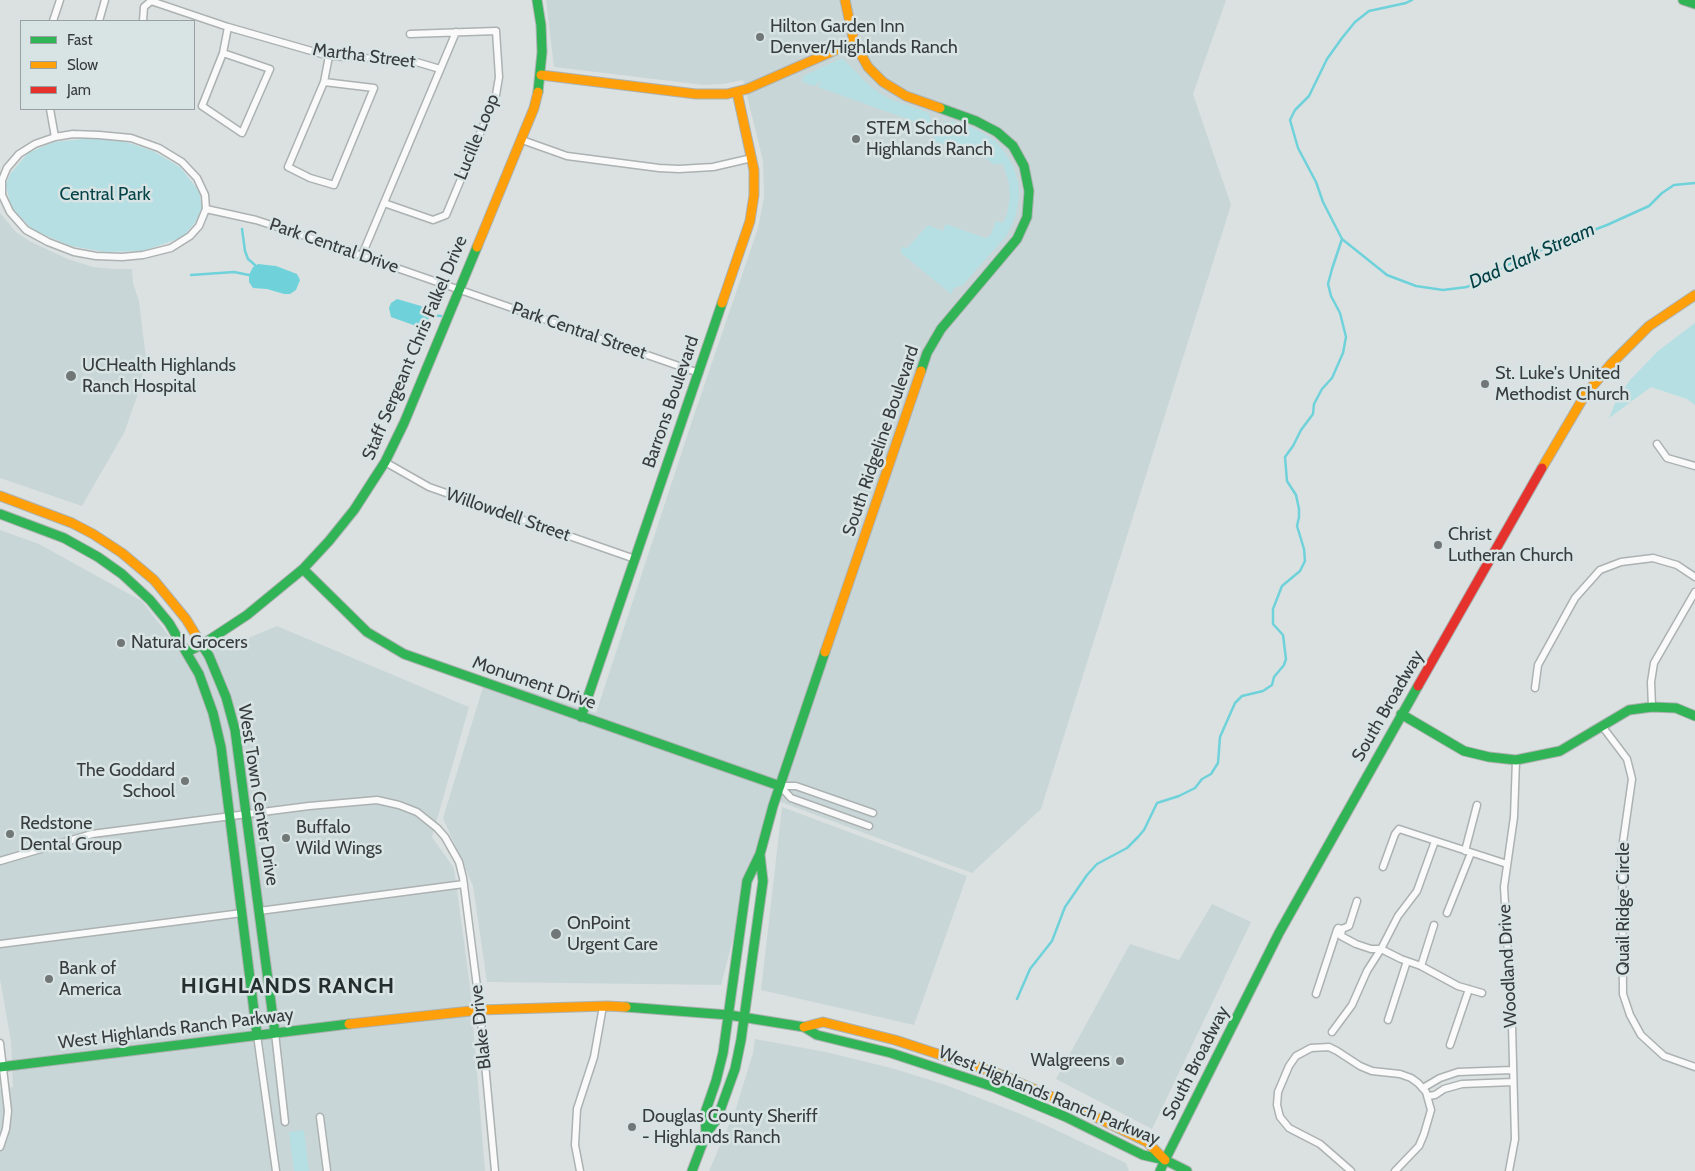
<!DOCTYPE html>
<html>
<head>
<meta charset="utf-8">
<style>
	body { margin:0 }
	#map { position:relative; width:1695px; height:1171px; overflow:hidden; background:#dbe1e1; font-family:Cabin,sans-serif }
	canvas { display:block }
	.legend { position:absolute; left:20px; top:20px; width:175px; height:90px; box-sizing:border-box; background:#d8e3e4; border:1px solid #98a0a1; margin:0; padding:6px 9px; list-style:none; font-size:15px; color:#383c3d }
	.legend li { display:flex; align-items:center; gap:10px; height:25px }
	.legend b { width:25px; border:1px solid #98a0a1 }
</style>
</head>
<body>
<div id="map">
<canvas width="1695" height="1171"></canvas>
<ul class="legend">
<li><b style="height:6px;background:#30b455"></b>Fast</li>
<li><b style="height:6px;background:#ff9f0a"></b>Slow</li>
<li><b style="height:6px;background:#e5322d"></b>Jam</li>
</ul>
</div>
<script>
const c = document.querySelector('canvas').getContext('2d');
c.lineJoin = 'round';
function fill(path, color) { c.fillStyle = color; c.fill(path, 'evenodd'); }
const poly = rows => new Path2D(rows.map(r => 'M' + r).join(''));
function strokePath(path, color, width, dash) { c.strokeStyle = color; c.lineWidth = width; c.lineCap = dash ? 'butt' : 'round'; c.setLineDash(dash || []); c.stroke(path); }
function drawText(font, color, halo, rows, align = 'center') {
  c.font = font + ' Cabin,sans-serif'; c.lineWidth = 5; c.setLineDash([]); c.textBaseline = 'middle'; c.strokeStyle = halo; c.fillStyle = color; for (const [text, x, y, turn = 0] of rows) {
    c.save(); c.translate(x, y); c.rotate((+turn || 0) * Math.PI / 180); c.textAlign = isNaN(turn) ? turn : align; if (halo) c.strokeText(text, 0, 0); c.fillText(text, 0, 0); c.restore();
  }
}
fill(poly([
	[546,0,1226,0,1193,94,1231,205,1041,809,972,873,770,798,721,985,487,982,473,886,443,818,486,677,596,713,692,421,758,228,764,197,763,161,743,80,723,84,704,85,554,67],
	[0,213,16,232,31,242,68,259,93,267,114,269,132,269,133,283,139,301,146,359,138,394,124,433,82,506,0,478],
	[0,530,39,544,142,601,175,644,229,646,277,626,469,707,432,837,454,868,470,986,485,1171,0,1171,0,1089,13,1087,11,1042,0,979],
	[782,807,967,876,914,1025,761,990],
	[1212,904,1251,922,1152,1129,1056,1079,1130,944,1179,960],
	[755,1039,826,1052,895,1069,946,1085,1023,1115,1054,1129,1126,1163,1129,1171,709,1171,736,1108,753,1053]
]), '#c9d6d7');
fill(poly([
	[843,59,868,84,881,94,890,99,929,113,931,121,929,124,927,126,818,87,821,81,814,86,803,82,802,79,805,75,838,60],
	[945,121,948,122,953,121,973,128,983,133,995,141,1003,150,1013,165,1018,182,1019,196,1016,215,1007,235,963,285,954,288,951,294,901,253,901,249,903,246,906,249,908,247,928,225,943,231,946,224,985,238,990,236,996,221,1003,223,1007,214,1010,196,1009,184,1003,164,993,164,986,158,988,154,947,140,944,144,931,141],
	[93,138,126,142,153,151,180,167,199,191,203,213,183,237,143,251,105,252,71,246,33,230,11,207,6,185,10,174,28,153,54,142],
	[1695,323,1695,405,1687,399,1651,387,1609,418,1618,396,1631,379,1658,351],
	[304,1130,309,1171,294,1171,289,1132]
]), '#b6dfe3');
fill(poly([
	[258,264,276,266,297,274,300,280,296,290,290,294,284,294,267,289,253,288,249,282,249,275,253,267],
	[397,299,421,306,428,310,429,318,426,325,419,327,391,317,389,308,391,303]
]), '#6fd2da');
strokePath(poly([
	[242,229,245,251,248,259,255,265],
	[1342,239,1387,275,1416,286,1443,290,1467,287,1525,256,1607,225,1649,206,1662,193,1674,185,1695,183],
	[191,275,234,272,249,275],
	[429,315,441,316],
	[1017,999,1030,969,1052,941,1065,907,1087,875,1097,864,1127,848,1138,837,1144,830,1157,803,1179,796,1195,788,1202,779,1211,774,1218,763,1220,737,1235,703,1242,696,1263,691,1272,685,1274,677,1284,665,1286,659,1283,635,1273,624,1273,609,1282,586,1300,571,1305,561,1304,549,1297,526,1299,517,1299,509,1296,495,1287,481,1285,457,1293,446,1301,430,1313,414,1314,404,1322,389,1332,378,1343,353,1346,337,1340,313,1331,296,1328,284,1332,269,1342,239,1323,202,1316,182,1298,148,1290,120,1295,110,1309,96,1327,59,1342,38,1355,22,1369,11,1406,3,1412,0]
]), '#6fd2da', 2.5);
const street = poly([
	[53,21,60,0],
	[99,21,105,0],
	[143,21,144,7,151,1,228,27,329,56,413,61,440,69],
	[223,53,270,69,242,133,202,106,223,53,228,27],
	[324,82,374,88,334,185,310,178,288,167,324,82,329,56],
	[50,109,55,137],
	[73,134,99,135,131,138,159,148,182,162,197,178,205,195,206,209,199,226,190,236,171,248,143,255,122,257,96,256,74,252,48,242,26,230,10,212,2,195,2,180,7,168,19,154,35,144,55,137,73,134],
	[522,140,567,156,659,168,679,169,713,167,752,158],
	[384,203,433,220,446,215,496,95,499,77,496,31,410,34],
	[206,209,256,220,299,234,699,373],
	[362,255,456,32],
	[1657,444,1667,458,1695,466],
	[385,462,429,487,635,559],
	[1535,688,1538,665,1575,598,1600,570,1621,562,1653,558,1677,565,1695,577],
	[1652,707,1651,682,1654,663,1695,592],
	[1602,726,1627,759,1632,779,1622,849,1623,994,1630,1015,1641,1035,1664,1056,1695,1067],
	[780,786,791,798,869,826],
	[780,786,796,786,873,813],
	[1465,851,1477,805],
	[0,861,92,834,309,806,377,800,399,805,417,812,437,828,445,837,459,862,463,878,480,1010,495,1171],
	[1383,867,1395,834,1399,829,1507,864],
	[259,911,464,884],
	[1447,913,1471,853],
	[1342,929,1341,936,1356,944,1371,949,1381,949,1401,959,1421,966,1458,986,1482,993],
	[0,944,242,913],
	[1421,966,1434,925],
	[1316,994,1337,930,1338,928,1342,929,1349,926,1357,901],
	[1388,1020,1407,961],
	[1332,1032,1352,1005,1367,971,1381,949,1398,916,1417,891,1435,841],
	[275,1033,285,1122],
	[257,1035,276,1171],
	[0,1043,8,1111,6,1129,0,1147],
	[1450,1045,1469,989],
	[1423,1088,1440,1078,1458,1072,1512,1070],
	[1428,1096,1435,1095,1444,1089,1462,1084,1513,1082],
	[320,1117,327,1171],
	[580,1171,575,1145,577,1109,594,1057,603,1006],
	[1351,1171,1320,1144,1289,1128,1280,1117,1277,1105,1278,1092,1289,1066,1296,1056,1311,1048,1329,1047,1337,1051,1360,1066,1372,1071,1400,1074,1411,1078,1418,1083,1426,1092,1431,1110,1424,1134,1419,1146,1395,1171],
	[1509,1171,1515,1139,1512,1025,1504,887,1514,817,1516,760]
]);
const fast = poly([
	[537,0,541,25,542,52,538,92],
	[1683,0,1695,4],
	[921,371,927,353,941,329,1017,239,1027,217,1029,191,1024,166,1013,146,997,132,976,121,940,108],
	[0,514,64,538,98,557,122,574,150,600,169,623,199,674,213,713,221,747,257,1035],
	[303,569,367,632,404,654,780,786],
	[197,637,209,656,226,697,235,730,275,1033],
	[187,652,203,644,247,615,303,569,329,541,354,510,385,462,404,423,477,247],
	[1401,714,1464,751,1489,757,1516,760,1560,751,1629,710,1652,707,1676,708,1695,716],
	[581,717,722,303],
	[626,1007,729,1015,804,1027,817,1035,891,1053,994,1087,1066,1117,1143,1155,1165,1160,1187,1171],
	[0,1067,349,1024],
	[706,1134,705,1113,716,1081,723,1053,747,881,760,854,773,806,825,652],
	[1165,1160,1279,933,1418,686],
	[692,1171,706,1134,717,1119,735,1069,741,1040,763,881,760,855],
	[1160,1171,1165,1160]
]);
const slow = poly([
	[845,0,854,42,868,67,883,82,906,96,940,108],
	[541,75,696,94,727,94,747,89,854,42],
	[477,247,534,108,538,92],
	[722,303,750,221,754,195,754,170,737,92],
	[1542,468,1585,395,1611,364,1649,326,1695,295],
	[0,496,72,523,93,534,122,553,154,580,186,619,197,637],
	[825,652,921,371],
	[349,1024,480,1010,607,1006,626,1007],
	[804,1027,823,1022,895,1040,999,1074,1071,1105,1147,1142,1165,1160]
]);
const jam = poly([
	[1418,686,1542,468]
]);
strokePath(street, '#acb1b1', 9);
strokePath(fast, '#acb1b1', 11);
strokePath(slow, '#acb1b1', 11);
strokePath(jam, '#acb1b1', 11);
strokePath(street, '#fafafa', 6);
strokePath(fast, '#30b455', 9);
strokePath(slow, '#ff9f0a', 9);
strokePath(jam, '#e5322d', 9);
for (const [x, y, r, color] of [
	[760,37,5,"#717676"],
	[856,139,5,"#717676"],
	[71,376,6,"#717676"],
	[1485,384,5,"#717676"],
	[1438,545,5,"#717676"],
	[121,643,5,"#717676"],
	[185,781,5,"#717676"],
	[10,834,5,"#717676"],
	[286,838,5,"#717676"],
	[556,934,6,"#717676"],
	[49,979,5,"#717676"],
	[1120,1061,5,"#717676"],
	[632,1127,5,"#717676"]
]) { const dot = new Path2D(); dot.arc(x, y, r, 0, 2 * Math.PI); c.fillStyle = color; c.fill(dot); strokePath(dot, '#d8e3e4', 2); }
drawText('18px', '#383c3d', '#d8e3e4', [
	["Hilton Garden Inn",770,27],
	["Denver/Highlands Ranch",770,48],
	["STEM School",866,129],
	["Highlands Ranch",866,150],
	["UCHealth Highlands",82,366],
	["Ranch Hospital",82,387],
	["St. Luke's United",1495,374],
	["Methodist Church",1495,395],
	["Christ",1448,535],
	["Lutheran Church",1448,556],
	["Natural Grocers",131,643],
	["The Goddard",175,771,"right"],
	["School",175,792,"right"],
	["Redstone",20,824],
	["Dental Group",20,845],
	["Buffalo",296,828],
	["Wild Wings",296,849],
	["OnPoint",567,924],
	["Urgent Care",567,945],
	["Bank of",59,969],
	["America",59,990],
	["Walgreens",1110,1061,"right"],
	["Douglas County Sheriff",642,1117],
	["- Highlands Ranch",642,1138]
], 'left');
drawText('18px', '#383c3d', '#d8e3e4', [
	["Martha Street",364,56,7],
	["Lucille Loop",477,137,-68],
	["Park Central Drive",334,246,19],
	["Park Central Street",579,331,19],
	["Staff Sergeant Chris Falkel Drive",415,348,-67],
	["Barrons Boulevard",671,402,-71],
	["South Ridgeline Boulevard",881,441,-71],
	["Willowdell Street",508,515,19],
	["Monument Drive",534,683,19],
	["South Broadway",1388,706,-60],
	["West Town Center Drive",258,795,81],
	["Quail Ridge Circle",1624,909,-90],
	["Woodland Drive",1508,966,-93],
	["Blake Drive",481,1027,-96],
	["West Highlands Ranch Parkway",176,1029,-7],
	["South Broadway",1196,1063,-63],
	["West Highlands Ranch Parkway",1049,1096,22]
]);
drawText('18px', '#044449', '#d8e3e4', [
	["Central Park",105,195]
]);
drawText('italic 19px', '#004045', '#d8e3e4', [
	["Dad Clark Stream",1532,256,-24]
]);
c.letterSpacing = '1px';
drawText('bold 22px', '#252e2f', '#d8e3e4', [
	["HIGHLANDS RANCH",288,987]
]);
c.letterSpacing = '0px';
</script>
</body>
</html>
